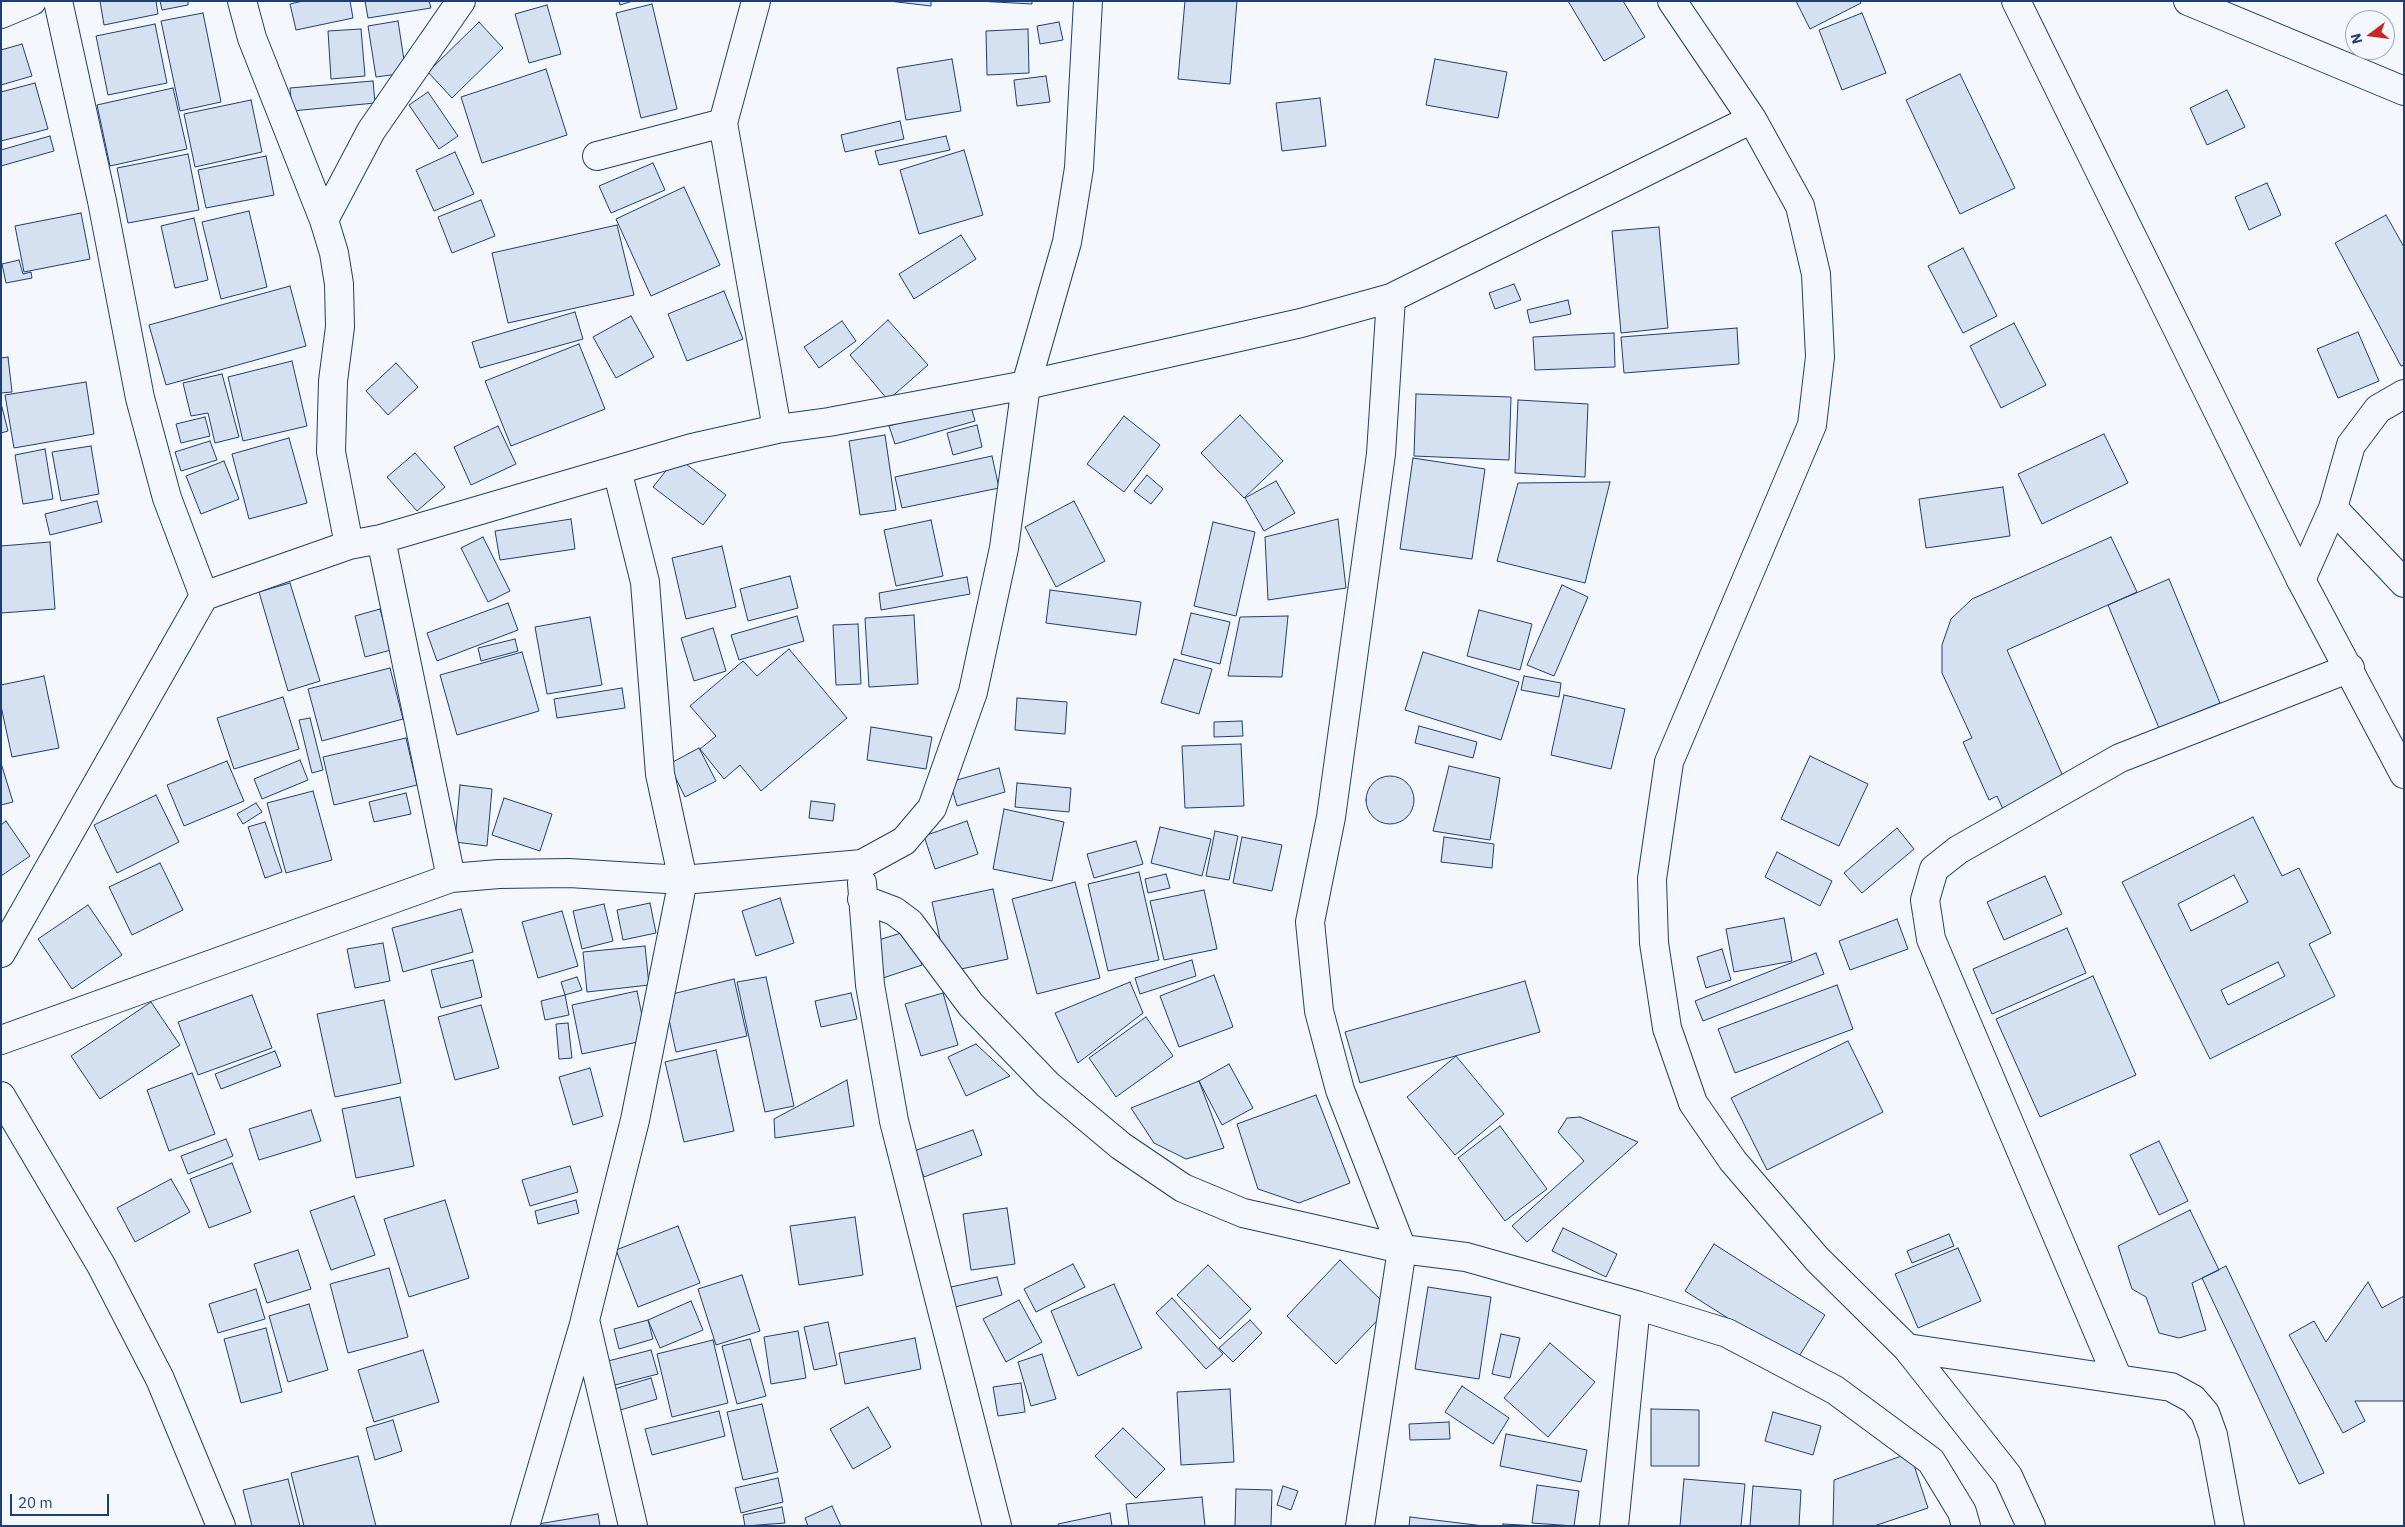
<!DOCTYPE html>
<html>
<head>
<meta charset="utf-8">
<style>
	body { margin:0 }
	#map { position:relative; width:2405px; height:1527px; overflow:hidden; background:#f4f7fb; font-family:"IBM Plex Sans",sans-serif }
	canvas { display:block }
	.frame { position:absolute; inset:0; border:2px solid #1d3f73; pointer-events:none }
	.north { position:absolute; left:2345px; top:10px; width:50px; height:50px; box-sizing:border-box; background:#f4f7fb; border:1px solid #9eadc5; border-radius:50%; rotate:255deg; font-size:14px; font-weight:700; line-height:20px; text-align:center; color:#1d3f73 }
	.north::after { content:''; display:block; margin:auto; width:18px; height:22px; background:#c62828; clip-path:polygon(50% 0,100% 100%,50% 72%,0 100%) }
	.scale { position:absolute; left:10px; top:1494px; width:99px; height:22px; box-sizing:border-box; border:2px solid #1d3f73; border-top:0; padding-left:6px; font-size:15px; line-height:18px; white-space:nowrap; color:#1d3f73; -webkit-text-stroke:4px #f4f7fb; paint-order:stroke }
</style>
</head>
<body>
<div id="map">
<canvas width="2405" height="1527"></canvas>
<div class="frame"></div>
<div class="north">N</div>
<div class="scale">20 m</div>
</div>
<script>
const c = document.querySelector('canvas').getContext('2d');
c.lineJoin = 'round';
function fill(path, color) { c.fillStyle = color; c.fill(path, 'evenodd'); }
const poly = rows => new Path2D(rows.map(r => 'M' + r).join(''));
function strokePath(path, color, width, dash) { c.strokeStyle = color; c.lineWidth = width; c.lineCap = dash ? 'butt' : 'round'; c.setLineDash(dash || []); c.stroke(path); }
const building = poly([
	[100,1,156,1,158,14,104,25,100,1],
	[160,1,188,1,188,5,162,10,160,1],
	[303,1,350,1,353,18,296,30,290,4,303,1],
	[365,1,429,1,431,8,368,18,365,1],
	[619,1,633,1,620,5,619,1],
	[889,1,931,1,931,6,889,1],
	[977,1,1032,1,1032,4,977,1],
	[1185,1,1237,1,1230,84,1178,79,1185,1],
	[1568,1,1623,1,1645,37,1604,61,1568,1],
	[1796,1,1860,1,1861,3,1810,29,1796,1],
	[652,4,677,109,641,118,616,13,652,4],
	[547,5,561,54,529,63,515,14,547,5],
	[203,13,221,102,180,111,161,21,203,13],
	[1862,13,1886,73,1842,90,1819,30,1862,13],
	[398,21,406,73,376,77,368,26,398,21],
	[479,22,503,48,452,98,428,72,479,22],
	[1059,22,1063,40,1040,44,1037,26,1059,22],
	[155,24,167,83,108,95,96,36,155,24],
	[361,29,365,76,331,79,328,31,361,29],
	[1028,29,1029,73,987,75,986,31,1028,29],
	[22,44,32,76,1,85,1,50,22,44],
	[952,59,961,111,906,120,897,68,952,59],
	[1435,59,1507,72,1498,118,1426,105,1435,59],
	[546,69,567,135,482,163,461,97,546,69],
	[1960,74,2015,188,1960,214,1906,100,1960,74],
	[1046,76,1050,102,1017,106,1014,80,1046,76],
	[373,81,375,103,292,111,290,88,373,81],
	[35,83,48,129,1,141,1,92,35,83],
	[173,88,187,149,110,166,97,105,173,88],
	[2227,90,2245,127,2207,145,2190,108,2227,90],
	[428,92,458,136,439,149,409,105,428,92],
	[1320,98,1326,146,1282,151,1276,103,1320,98],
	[251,100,262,152,195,167,184,114,251,100],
	[900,121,904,139,845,152,841,135,900,121],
	[50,136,54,151,1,166,1,150,50,136],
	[946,136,950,150,879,165,875,151,946,136],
	[964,150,983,215,919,234,900,170,964,150],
	[455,152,474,194,434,211,416,170,455,152],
	[188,154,199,210,128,223,117,168,188,154],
	[266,156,274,195,206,208,198,170,266,156],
	[653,163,665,190,611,213,599,186,653,163],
	[2267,183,2281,215,2249,230,2235,197,2267,183],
	[684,187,720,265,651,296,616,219,684,187],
	[481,200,495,236,452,253,438,217,481,200],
	[249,211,267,287,221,299,202,222,249,211],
	[81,213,90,259,24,272,15,226,81,213],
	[2386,215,2404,247,2404,365,2401,366,2335,243,2386,215],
	[194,218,208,280,175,288,161,226,194,218],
	[617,225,634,295,508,323,492,253,617,225],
	[1659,227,1668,328,1621,333,1612,231,1659,227],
	[961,235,976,259,914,299,899,274,961,235],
	[1963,248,1997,316,1963,333,1928,266,1963,248],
	[19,260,23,274,31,272,32,278,6,283,2,264,19,260],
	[1514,284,1521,300,1495,309,1489,293,1514,284],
	[290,286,306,346,166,385,149,325,290,286],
	[724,291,743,339,687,361,668,314,724,291],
	[1568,300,1571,314,1530,323,1527,310,1568,300],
	[575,312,583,339,480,368,472,342,575,312],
	[631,316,654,357,616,378,593,337,631,316],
	[888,320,928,365,888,400,850,355,888,320],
	[842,321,856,341,819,368,804,347,842,321],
	[2014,323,2046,385,2001,408,1970,346,2014,323],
	[1737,328,1739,364,1624,373,1621,337,1737,328],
	[2358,332,2379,381,2338,398,2317,349,2358,332],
	[1614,333,1615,367,1535,370,1533,337,1614,333],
	[579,344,605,409,511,446,485,381,579,344],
	[8,357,12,392,1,393,1,358,8,357],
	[292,361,307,426,243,441,228,377,292,361],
	[396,363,418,387,388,415,366,391,396,363],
	[222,374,239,437,215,443,208,413,191,416,183,383,222,374],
	[86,382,94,434,14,448,5,395,86,382],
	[1416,394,1511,397,1509,460,1414,456,1416,394],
	[1518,400,1588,404,1585,477,1515,473,1518,400],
	[970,403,975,421,895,444,889,426,970,403],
	[2,407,8,431,1,433,1,408,2,407],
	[1240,415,1283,461,1244,498,1201,453,1240,415],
	[1124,416,1160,445,1124,492,1087,464,1124,416],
	[205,417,210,436,181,443,176,424,205,417],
	[977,425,982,447,953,455,947,433,977,425],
	[498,426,516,464,471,485,454,447,498,426],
	[2104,434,2128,483,2042,524,2018,474,2104,434],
	[885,435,896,510,860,515,849,441,885,435],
	[289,438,307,503,249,519,232,454,289,438],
	[210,441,217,460,181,471,175,452,210,441],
	[91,446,99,494,61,501,52,452,91,446],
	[45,449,53,499,23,504,15,455,45,449],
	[415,453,445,487,417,511,387,477,415,453],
	[992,456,999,488,902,508,895,477,992,456],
	[677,457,726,495,703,525,653,487,677,457],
	[1413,458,1485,469,1472,559,1400,549,1413,458],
	[224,461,239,499,201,514,186,476,224,461],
	[1147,475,1163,489,1151,504,1134,491,1147,475],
	[1276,481,1295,513,1264,531,1245,498,1276,481],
	[1610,482,1585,583,1497,561,1518,483,1610,482],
	[2003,487,2010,536,1926,548,1919,499,2003,487],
	[97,501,102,522,50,535,45,514,97,501],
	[1074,501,1105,561,1056,587,1025,527,1074,501],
	[571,519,575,549,500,560,495,531,571,519],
	[1338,519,1346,588,1268,600,1265,537,1338,519],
	[931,520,943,576,896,586,884,530,931,520],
	[1213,522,1255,532,1236,616,1194,606,1213,522],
	[483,537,510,591,488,602,461,548,483,537],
	[2111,537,2137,592,2007,650,2065,781,2003,809,1997,796,1989,800,1963,742,1972,738,1942,673,1942,645,1951,619,1972,599,2111,537],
	[50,542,55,609,1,613,1,546,50,542],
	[722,546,736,607,686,619,672,558,722,546],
	[790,576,798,608,748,621,740,589,790,576],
	[967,577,970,594,881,610,879,593,967,577],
	[2169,579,2220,703,2159,728,2108,605,2169,579],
	[290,583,320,681,288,691,259,592,290,583],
	[1562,585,1588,597,1554,676,1527,665,1562,585],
	[1050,590,1141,602,1136,635,1046,623,1050,590],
	[508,603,518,630,437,661,427,633,508,603],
	[380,609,391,650,365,657,355,616,380,609],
	[1479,610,1532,624,1520,670,1467,656,1479,610],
	[1191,613,1230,622,1220,664,1181,654,1191,613],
	[914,615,918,684,869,687,865,618,914,615],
	[797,616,804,641,739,660,731,635,797,616],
	[1288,616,1282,677,1228,676,1240,617,1288,616],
	[590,617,602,685,547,694,535,627,590,617],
	[858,624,861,684,836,685,833,625,858,624],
	[713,628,726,671,694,681,681,638,713,628],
	[515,639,518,651,481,661,478,648,515,639],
	[789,649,847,718,761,791,740,765,724,779,700,749,716,736,690,706,743,661,757,676,789,649],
	[522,652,539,711,457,735,440,675,522,652],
	[1423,652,1519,682,1501,740,1405,710,1423,652],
	[1174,659,1212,669,1199,714,1161,703,1174,659],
	[390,668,403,719,322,741,308,689,390,668],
	[44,676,59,748,12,757,1,706,1,685,44,676],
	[1524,676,1561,683,1559,697,1521,690,1524,676],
	[622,688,625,708,557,718,554,699,622,688],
	[1564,695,1625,709,1611,769,1551,755,1564,695],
	[283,697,299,749,234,769,217,718,283,697],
	[1017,698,1067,702,1065,734,1015,730,1017,698],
	[310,718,323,770,312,773,299,720,310,718],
	[1242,721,1243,736,1214,737,1214,722,1242,721],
	[1419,726,1477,742,1473,758,1415,743,1419,726],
	[871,727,932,737,926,769,867,760,871,727],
	[406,738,417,785,334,805,323,757,406,738],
	[1241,744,1244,806,1185,808,1182,746,1241,744],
	[699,748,716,781,685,797,669,764,699,748],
	[1810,756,1868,784,1839,846,1781,819,1810,756],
	[300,760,308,780,262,799,254,779,300,760],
	[227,761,244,801,184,826,167,785,227,761],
	[1,763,13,802,1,805,1,763],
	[1449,766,1500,778,1490,840,1433,831,1449,766],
	[999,768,1005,792,957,806,950,782,999,768],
	'1366 800a24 24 0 1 1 48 0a24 24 0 1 1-48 0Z',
	[1017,783,1071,788,1069,812,1015,807,1017,783],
	[460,785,492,789,487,846,455,842,460,785],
	[313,791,332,860,286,873,267,803,313,791],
	[406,793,411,814,374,822,369,802,406,793],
	[156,795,179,842,117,873,94,825,156,795],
	[504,798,552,814,540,851,492,835,504,798],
	[811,801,835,804,833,821,809,818,811,801],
	[256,803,262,812,243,824,237,814,256,803],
	[1004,809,1064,822,1052,881,993,869,1004,809],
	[2253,817,2282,876,2299,868,2331,933,2309,944,2335,996,2210,1059,2122,882,2253,817],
	[2234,875,2248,902,2191,931,2178,904,2234,875],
	[2278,962,2285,976,2228,1005,2221,990,2278,962],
	[6,821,30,856,1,876,1,825,6,821],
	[967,821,978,854,935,869,924,836,967,821],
	[265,822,282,872,265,878,248,827,265,822],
	[1160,827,1211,839,1202,876,1151,863,1160,827],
	[1897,828,1914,849,1862,893,1844,873,1897,828],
	[1215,831,1238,836,1229,880,1206,876,1215,831],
	[1242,837,1282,845,1272,891,1233,883,1242,837],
	[1444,837,1494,844,1492,868,1441,862,1444,837],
	[1136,841,1143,864,1094,878,1087,854,1136,841],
	[1777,852,1832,881,1820,906,1765,877,1777,852],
	[160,863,183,910,132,935,109,887,160,863],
	[1139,872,1159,960,1108,971,1088,884,1139,872],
	[1166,874,1170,888,1148,893,1145,879,1166,874],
	[2045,876,2062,914,2004,940,1987,902,2045,876],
	[1075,882,1100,978,1037,994,1012,899,1075,882],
	[993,889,1008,959,947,972,932,902,993,889],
	[1204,890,1217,949,1164,960,1150,901,1204,890],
	[780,898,794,943,756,956,742,911,780,898],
	[650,903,656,933,623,940,617,910,650,903],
	[604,904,613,941,582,949,573,911,604,904],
	[88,905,122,955,72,989,38,939,88,905],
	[461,909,473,952,403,972,392,928,461,909],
	[562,911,578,966,538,978,522,922,562,911],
	[1784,918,1792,961,1734,972,1726,929,1784,918],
	[1897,919,1908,949,1850,970,1839,941,1897,919],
	[2067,928,2086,973,1992,1014,1973,969,2067,928],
	[911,930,922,965,883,978,872,942,911,930],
	[383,943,390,981,355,988,347,949,383,943],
	[645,946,649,985,587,992,583,952,645,946],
	[1722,949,1731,980,1706,988,1697,957,1722,949],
	[1816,953,1824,974,1703,1021,1695,1001,1816,953],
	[473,960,482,997,441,1008,431,970,473,960],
	[1192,960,1196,976,1140,994,1135,978,1192,960],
	[1214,975,1233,1027,1179,1047,1160,996,1214,975],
	[2093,976,2136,1075,2040,1117,1996,1019,2093,976],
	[577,977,582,990,565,995,561,982,577,977],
	[766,977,794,1106,765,1112,737,982,766,977],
	[734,979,747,1036,676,1052,664,996,734,979],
	[1525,981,1540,1032,1360,1083,1345,1032,1525,981],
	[1130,982,1143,1013,1078,1063,1055,1013,1130,982],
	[1837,985,1853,1029,1735,1073,1718,1029,1837,985],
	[637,991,647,1040,582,1054,572,1005,637,991],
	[851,993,857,1019,821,1027,815,1001,851,993],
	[943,993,958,1045,921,1056,905,1004,943,993],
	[252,995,272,1048,198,1075,178,1022,252,995],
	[565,995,569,1015,545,1020,541,1001,565,995],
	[384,1000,401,1083,335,1097,317,1014,384,1000],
	[151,1002,180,1045,100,1099,71,1056,151,1002],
	[481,1005,499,1068,455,1080,438,1017,481,1005],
	[1146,1017,1173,1056,1116,1097,1089,1058,1146,1017],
	[568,1023,572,1058,559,1059,556,1024,568,1023],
	[1848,1041,1883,1112,1767,1170,1731,1098,1848,1041],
	[976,1044,1010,1076,966,1096,948,1057,976,1044],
	[716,1050,734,1131,684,1142,665,1062,716,1050],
	[275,1051,281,1066,221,1089,215,1074,275,1051],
	[1456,1056,1504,1114,1455,1155,1407,1097,1456,1056],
	[1229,1064,1253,1108,1222,1125,1199,1081,1229,1064],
	[590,1068,603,1116,573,1125,559,1077,590,1068],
	[192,1073,215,1134,169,1151,147,1090,192,1073],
	[847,1080,854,1126,775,1138,774,1119,847,1080],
	[1199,1081,1224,1148,1186,1159,1154,1143,1131,1108,1199,1081],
	[1316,1095,1350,1183,1299,1203,1258,1189,1237,1124,1316,1095],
	[400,1097,414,1166,356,1178,342,1109,400,1097],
	[311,1110,321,1141,259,1160,249,1129,311,1110],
	[1580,1117,1638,1142,1527,1242,1512,1226,1584,1161,1558,1132,1567,1118,1580,1117],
	[1500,1126,1547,1189,1505,1221,1458,1158,1500,1126],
	[973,1130,982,1155,924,1177,914,1151,973,1130],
	[226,1139,233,1156,188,1174,181,1156,226,1139],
	[2159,1141,2188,1201,2159,1215,2130,1155,2159,1141],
	[232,1163,251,1212,209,1228,190,1179,232,1163],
	[570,1166,578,1192,530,1206,522,1180,570,1166],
	[171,1179,190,1212,135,1242,117,1208,171,1179],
	[354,1196,375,1255,331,1270,310,1211,354,1196],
	[445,1200,469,1278,409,1297,384,1219,445,1200],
	[576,1200,579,1213,538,1224,535,1211,576,1200],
	[1007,1208,1015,1264,971,1270,963,1214,1007,1208],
	[2190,1210,2219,1270,2192,1283,2206,1330,2179,1338,2159,1333,2146,1297,2132,1289,2118,1246,2190,1210],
	[855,1217,863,1275,799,1285,790,1226,855,1217],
	[678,1226,700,1283,638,1307,616,1250,678,1226],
	[1563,1228,1617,1254,1606,1277,1552,1251,1563,1228],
	[1949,1234,1954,1246,1912,1263,1907,1251,1949,1234],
	[1714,1244,1825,1315,1796,1361,1685,1291,1714,1244],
	[1958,1248,1981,1301,1918,1328,1895,1274,1958,1248],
	[298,1250,311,1289,267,1303,254,1264,298,1250],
	[1340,1260,1389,1308,1336,1364,1287,1316,1340,1260],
	[1073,1264,1085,1287,1036,1312,1024,1289,1073,1264],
	[1208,1265,1251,1309,1220,1339,1177,1295,1208,1265],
	[2226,1266,2324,1473,2299,1484,2202,1278,2226,1266],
	[389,1268,408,1337,348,1353,330,1284,389,1268],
	[742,1275,760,1331,716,1345,698,1289,742,1275],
	[997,1277,1002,1295,955,1307,951,1287,997,1277],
	[2368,1282,2382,1308,2404,1296,2404,1401,2355,1401,2365,1421,2343,1433,2289,1335,2314,1321,2326,1342,2368,1282],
	[1114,1284,1142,1348,1078,1376,1051,1311,1114,1284],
	[1428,1287,1491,1297,1479,1379,1415,1369,1428,1287],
	[256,1289,265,1319,218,1333,209,1304,256,1289],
	[1172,1298,1223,1354,1206,1369,1156,1313,1172,1298],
	[1019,1300,1042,1342,1006,1362,983,1319,1019,1300],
	[691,1301,703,1330,660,1348,648,1320,691,1301],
	[309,1304,328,1370,288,1382,269,1316,309,1304],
	[648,1320,653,1339,619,1349,614,1329,648,1320],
	[1250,1320,1262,1333,1233,1362,1219,1348,1250,1320],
	[828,1322,837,1365,814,1370,804,1327,828,1322],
	[266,1328,282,1392,241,1403,224,1339,266,1328],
	[798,1331,806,1378,771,1384,764,1337,798,1331],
	[1501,1334,1520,1338,1510,1378,1492,1374,1501,1334],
	[915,1338,921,1369,845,1384,839,1353,915,1338],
	[750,1339,766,1396,737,1404,722,1346,750,1339],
	[713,1340,728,1403,672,1417,657,1354,713,1340],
	[1550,1343,1595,1382,1548,1437,1504,1398,1550,1343],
	[423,1350,439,1402,374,1422,358,1370,423,1350],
	[651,1350,658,1374,615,1385,608,1361,651,1350],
	[1042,1354,1056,1399,1031,1406,1018,1362,1042,1354],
	[651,1378,657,1399,617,1411,611,1390,651,1378],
	[1021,1383,1025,1412,998,1416,993,1387,1021,1383],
	[1462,1386,1509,1418,1493,1444,1445,1412,1462,1386],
	[1230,1389,1234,1462,1181,1465,1177,1392,1230,1389],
	[762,1404,778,1472,743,1480,727,1412,762,1404],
	[868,1407,891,1447,853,1469,830,1429,868,1407],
	[1651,1409,1699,1410,1699,1466,1651,1466,1651,1409],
	[719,1411,725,1436,652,1455,645,1429,719,1411],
	[1773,1412,1821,1426,1813,1455,1765,1441,1773,1412],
	[393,1420,402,1451,375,1460,366,1428,393,1420],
	[1449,1422,1450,1439,1410,1440,1409,1424,1449,1422],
	[1123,1428,1165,1469,1136,1498,1095,1456,1123,1428],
	[1506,1434,1587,1450,1581,1482,1500,1466,1506,1434],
	[1910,1453,1928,1508,1874,1526,1833,1526,1834,1480,1910,1453],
	[358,1456,376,1526,304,1526,291,1473,358,1456],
	[778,1478,783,1502,741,1513,735,1488,778,1478],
	[288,1479,300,1526,252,1526,243,1490,288,1479],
	[1684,1479,1745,1484,1741,1526,1680,1526,1684,1479],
	[1537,1485,1579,1491,1574,1526,1532,1523,1537,1485],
	[1283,1486,1298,1491,1291,1510,1277,1505,1283,1486],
	[1753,1486,1801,1490,1799,1526,1750,1526,1753,1486],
	[1236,1489,1272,1490,1271,1526,1235,1526,1236,1489],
	[1202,1497,1205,1526,1129,1526,1126,1504,1202,1497],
	[832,1506,841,1526,808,1526,805,1518,832,1506],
	[782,1507,785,1523,745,1526,743,1515,782,1507],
	[1110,1513,1112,1526,1059,1526,1058,1524,1110,1513],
	[598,1514,600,1526,532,1525,598,1514],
	[1410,1517,1484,1526,1409,1526,1410,1517],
	[1503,1524,1539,1526,1503,1526,1503,1524]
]);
fill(building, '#d5e0f0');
strokePath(building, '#1d3f73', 1);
const minor = poly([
	[58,1,102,201,140,398,167,498,204,596],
	[242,1,252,38,324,220,334,253,339,284,340,327,333,381,331,452,349,545,381,539,617,470,645,582,660,774,683,880,635,1120,585,1320,633,1526],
	[756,1,723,123,777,429,829,422,1026,385,1301,323,1391,298,1381,454,1331,817,1310,922,1319,1011,1340,1090,1402,1249,1360,1526],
	[1672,1,1752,119],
	[2188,1,2404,91],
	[1,14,32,1],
	[597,156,723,123],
	[324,220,371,131,461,1],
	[1391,298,1752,119,1800,206,1816,274,1820,357,1812,425,1669,762,1652,879,1654,943,1667,1028,1693,1103,1733,1161,1817,1259,1907,1348,2008,1476,2031,1526],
	[617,470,692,448,777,429],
	[2333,508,2404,583],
	[381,539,451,878],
	[2301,580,2333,508,2351,445,2378,409,2404,394],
	[862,883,870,985,894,1121,997,1526],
	[862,899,894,911,910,923,971,1005,1048,1085,1121,1146,1183,1188,1243,1213,1402,1249,1466,1257,1636,1305,1727,1333,1835,1390,1931,1461,1962,1512,1966,1526],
	[1,953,204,596,349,545],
	[1,1040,451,878,499,874,569,873,683,880,862,864,904,841,932,808,973,692,1004,548,1026,385,1067,242,1079,168,1088,1],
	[1,1096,101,1265,160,1379,221,1526],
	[1907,1348,2171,1387,2193,1399,2205,1413,2213,1435,2230,1526],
	[2118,1379,1931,939,1925,900,1934,869,1958,850,2120,758,2350,668],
	[525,1526,585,1321],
	[1614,1526,1636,1305]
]);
const tertiary = poly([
	[2016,1,2301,580,2404,774]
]);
strokePath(minor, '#1d3f73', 30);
strokePath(tertiary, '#1d3f73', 30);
strokePath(minor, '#f4f7fb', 28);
strokePath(tertiary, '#f4f7fb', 28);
</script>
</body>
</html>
